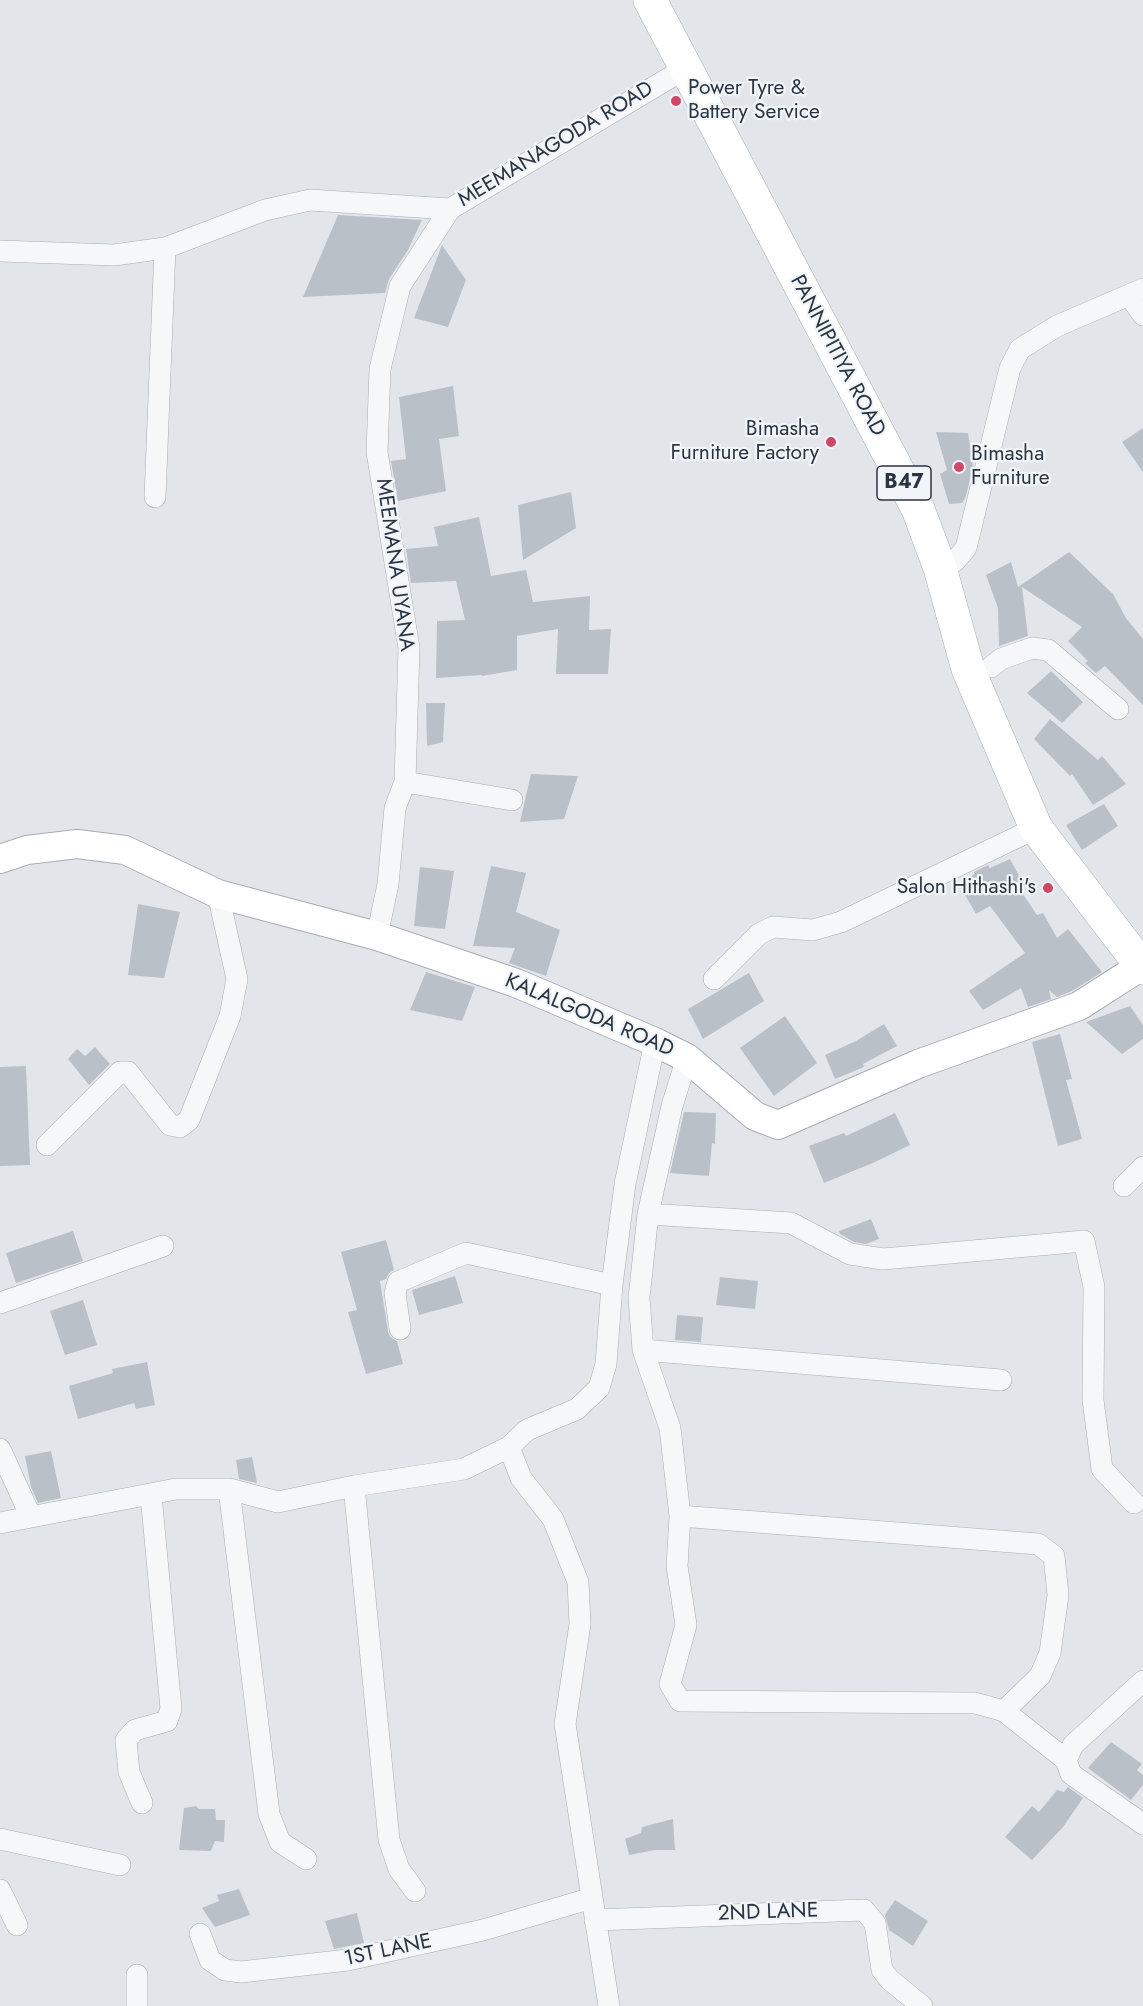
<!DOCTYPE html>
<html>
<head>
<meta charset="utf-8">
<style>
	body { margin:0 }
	canvas { display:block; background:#e2e6eb }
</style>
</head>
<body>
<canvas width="1143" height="2006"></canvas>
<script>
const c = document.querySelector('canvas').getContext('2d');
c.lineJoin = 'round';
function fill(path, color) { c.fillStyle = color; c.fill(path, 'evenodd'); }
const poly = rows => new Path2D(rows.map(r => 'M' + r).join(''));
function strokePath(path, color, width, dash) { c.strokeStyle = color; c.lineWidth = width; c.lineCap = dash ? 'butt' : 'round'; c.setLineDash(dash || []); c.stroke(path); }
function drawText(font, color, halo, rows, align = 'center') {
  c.font = font + ' Jost,sans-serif'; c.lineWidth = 4.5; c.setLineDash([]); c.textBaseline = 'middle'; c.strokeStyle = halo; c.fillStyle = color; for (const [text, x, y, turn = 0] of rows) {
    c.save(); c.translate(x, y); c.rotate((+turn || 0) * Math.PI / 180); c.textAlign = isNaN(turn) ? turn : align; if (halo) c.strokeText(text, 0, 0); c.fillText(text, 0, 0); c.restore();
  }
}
fill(poly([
	[338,215,422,220,408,250,389,279,385,293,303,297],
	[442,245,466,280,448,327,414,318],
	[453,386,459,436,439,439,446,491,398,501,391,461,406,459,399,397],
	[1143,428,1143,472,1122,442],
	[936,432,968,433,973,466,966,496,962,503,949,504,940,474,947,470],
	[571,492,576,528,523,560,518,505],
	[479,517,491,576,526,570,533,602,590,596,589,630,611,629,608,674,556,674,558,629,517,636,517,670,482,676,482,675,436,678,437,621,465,620,456,581,411,583,406,549,438,546,434,527],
	[1069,552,1113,594,1126,618,1143,639,1143,705,1105,666,1096,673,1085,663,1088,661,1068,641,1082,627,1022,587,1028,636,999,646,998,608,986,575,1011,562,1018,587],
	[1051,671,1083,702,1062,723,1027,693],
	[426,703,445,703,443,742,427,746],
	[1050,719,1098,760,1102,756,1126,784,1093,805,1072,774,1070,776,1034,739],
	[531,774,578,776,564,819,520,822],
	[1104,804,1118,826,1082,850,1066,825],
	[1010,859,1025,887,1020,890,1037,915,1043,913,1057,938,1068,929,1102,972,1072,991,1057,997,1049,990,1051,999,1028,1007,1021,988,983,1010,969,991,1025,953,990,906,976,914,960,886,974,874,974,872,988,865,990,868],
	[491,866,526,873,516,912,560,930,546,976,509,963,515,948,473,946],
	[420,867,454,871,445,929,414,926],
	[138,904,180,912,164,978,128,975],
	[426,972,475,987,462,1021,410,1010],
	[749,973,764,1001,703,1039,688,1009],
	[1130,1006,1143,1025,1143,1039,1122,1054,1086,1022],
	[785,1016,817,1063,774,1096,740,1048],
	[884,1024,897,1046,863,1064,864,1067,835,1079,825,1055,856,1041],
	[1060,1034,1072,1079,1066,1080,1082,1139,1058,1146,1032,1042],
	[95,1047,110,1064,89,1085,68,1059,77,1049,85,1056],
	[26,1066,30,1165,0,1166,0,1067],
	[684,1112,716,1113,715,1144,712,1143,709,1176,670,1173],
	[895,1113,910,1145,875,1162,824,1183,809,1146,844,1133,846,1136],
	[871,1219,879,1239,866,1244,854,1242,840,1234,839,1231],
	[73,1231,83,1261,16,1283,6,1253],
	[386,1240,394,1270,389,1273,386,1279,380,1281,388,1331,390,1337,397,1341,403,1364,366,1374,348,1312,357,1310,341,1252],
	[455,1276,463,1303,419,1315,412,1290],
	[720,1277,758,1281,755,1309,716,1305],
	[83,1300,97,1345,65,1355,50,1311],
	[677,1315,703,1317,701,1342,675,1340],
	[147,1362,155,1405,136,1409,134,1403,78,1419,69,1386,113,1373,112,1369],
	[51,1451,61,1498,38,1503,31,1487,25,1456],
	[252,1457,257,1483,239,1479,236,1460],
	[1111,1742,1142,1764,1137,1770,1143,1775,1143,1785,1131,1800,1088,1768],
	[1068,1787,1083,1798,1063,1827,1032,1860,1005,1837,1032,1806,1039,1812,1057,1790,1064,1792],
	[196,1806,199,1809,215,1809,216,1820,225,1820,224,1842,215,1841,211,1851,179,1850,184,1808],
	[673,1819,675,1850,655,1850,629,1855,625,1839,641,1833,642,1827],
	[239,1889,250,1915,215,1927,202,1908,219,1901,217,1895],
	[895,1900,928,1921,913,1946,889,1930,885,1915],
	[357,1913,364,1943,334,1949,325,1921]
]), '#b9c0c8');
const street = poly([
	[0,251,114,255,165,248,265,210,310,200,450,209,686,68],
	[1129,295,1143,315],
	[155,497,165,248],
	[940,568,955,561,966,548,1010,368,1020,349,1057,326,1143,289],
	[991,667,1001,659,1032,648,1048,650,1118,709],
	[405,782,512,800],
	[377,936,388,884,395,808,405,782,409,648,377,452,380,369,400,286,450,209],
	[714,979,759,934,773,927,813,930,841,922,1036,828],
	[687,1058,672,1106,648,1214,639,1298,643,1350,670,1428,680,1516,677,1566,686,1625,670,1684,680,1701,975,1703,1004,1711,1066,1760],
	[47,1145,120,1072,128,1072,170,1125,180,1127,189,1120,230,1016,237,979,218,894],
	[1124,1186,1143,1167],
	[648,1214,791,1223,850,1254,883,1259,1084,1241,1094,1287,1093,1400,1102,1469,1134,1503],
	[0,1303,163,1246],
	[400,1329,395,1293,398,1282,466,1253,612,1285],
	[643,1350,1001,1380],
	[0,1449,31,1517],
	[354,1486,389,1840,399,1869,415,1891],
	[229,1489,269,1814,280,1842,306,1859],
	[680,1516,1038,1544,1054,1556,1058,1595,1050,1653,1040,1676,1004,1711],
	[0,1523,176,1489,229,1489,278,1502,354,1486,464,1469,509,1447],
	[1143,1681,1073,1745,1066,1760,1071,1774,1143,1824],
	[142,1803,129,1772,126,1740,135,1730,167,1721,171,1709,151,1495],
	[0,1839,120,1865],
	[0,1890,17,1925],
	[595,1920,864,1910,875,1923,882,1970,890,1980,922,2006],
	[200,1934,210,1960,225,1970,241,1972,348,1960,483,1930,592,1898],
	[137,1975,137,2006],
	[609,2006,565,1724,580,1624,578,1582,553,1519,521,1478,509,1447,527,1430,577,1409,599,1388,606,1364,612,1285,625,1184,655,1042]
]);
const secondary = poly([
	[0,859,27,850,77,844,125,850,218,894,377,936,516,983,655,1042,687,1058,755,1116,778,1125,918,1064,1079,1006,1143,965]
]);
const primary = poly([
	[650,0,918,509,940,568,968,669,1036,828,1143,968]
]);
strokePath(street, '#a7adb5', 22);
strokePath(secondary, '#a7adb5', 30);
strokePath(primary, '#a1acb7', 34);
strokePath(street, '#f5f7f9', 21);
strokePath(secondary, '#fff', 28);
strokePath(primary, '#fff', 33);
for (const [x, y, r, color] of [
	[676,101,6,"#d04668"],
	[831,442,6,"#d04668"],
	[959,467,6,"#d04668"],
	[1048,888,6,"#d04668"]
]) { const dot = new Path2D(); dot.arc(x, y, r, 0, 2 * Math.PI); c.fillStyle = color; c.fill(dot); strokePath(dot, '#f2f5f8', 2); }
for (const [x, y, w] of [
	[904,483,54]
]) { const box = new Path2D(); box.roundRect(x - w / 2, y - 17, w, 34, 4.5); c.fillStyle = '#f2f5f8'; c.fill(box); strokePath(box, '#2a3543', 1.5); }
drawText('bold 20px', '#2a3543', null, [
	["B47",904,483]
]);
drawText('21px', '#2a3543', '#f2f5f8', [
	["Power Tyre &",688,89],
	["Battery Service",688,113],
	["Bimasha",819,430,"right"],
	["Furniture Factory",819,454,"right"],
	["Bimasha",971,455],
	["Furniture",971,479],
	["Salon Hithashi's",1036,888,"right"]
], 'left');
drawText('21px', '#2a3543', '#f2f5f8', [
	["MEEMANAGODA ROAD",556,145,-31],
	["PANNIPITIYA ROAD",837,356,62],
	["MEEMANA UYANA",394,565,82],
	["KALALGODA ROAD",589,1016,23],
	["2ND LANE",768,1913,-2],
	["1ST LANE",388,1951,-12]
]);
</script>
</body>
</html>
